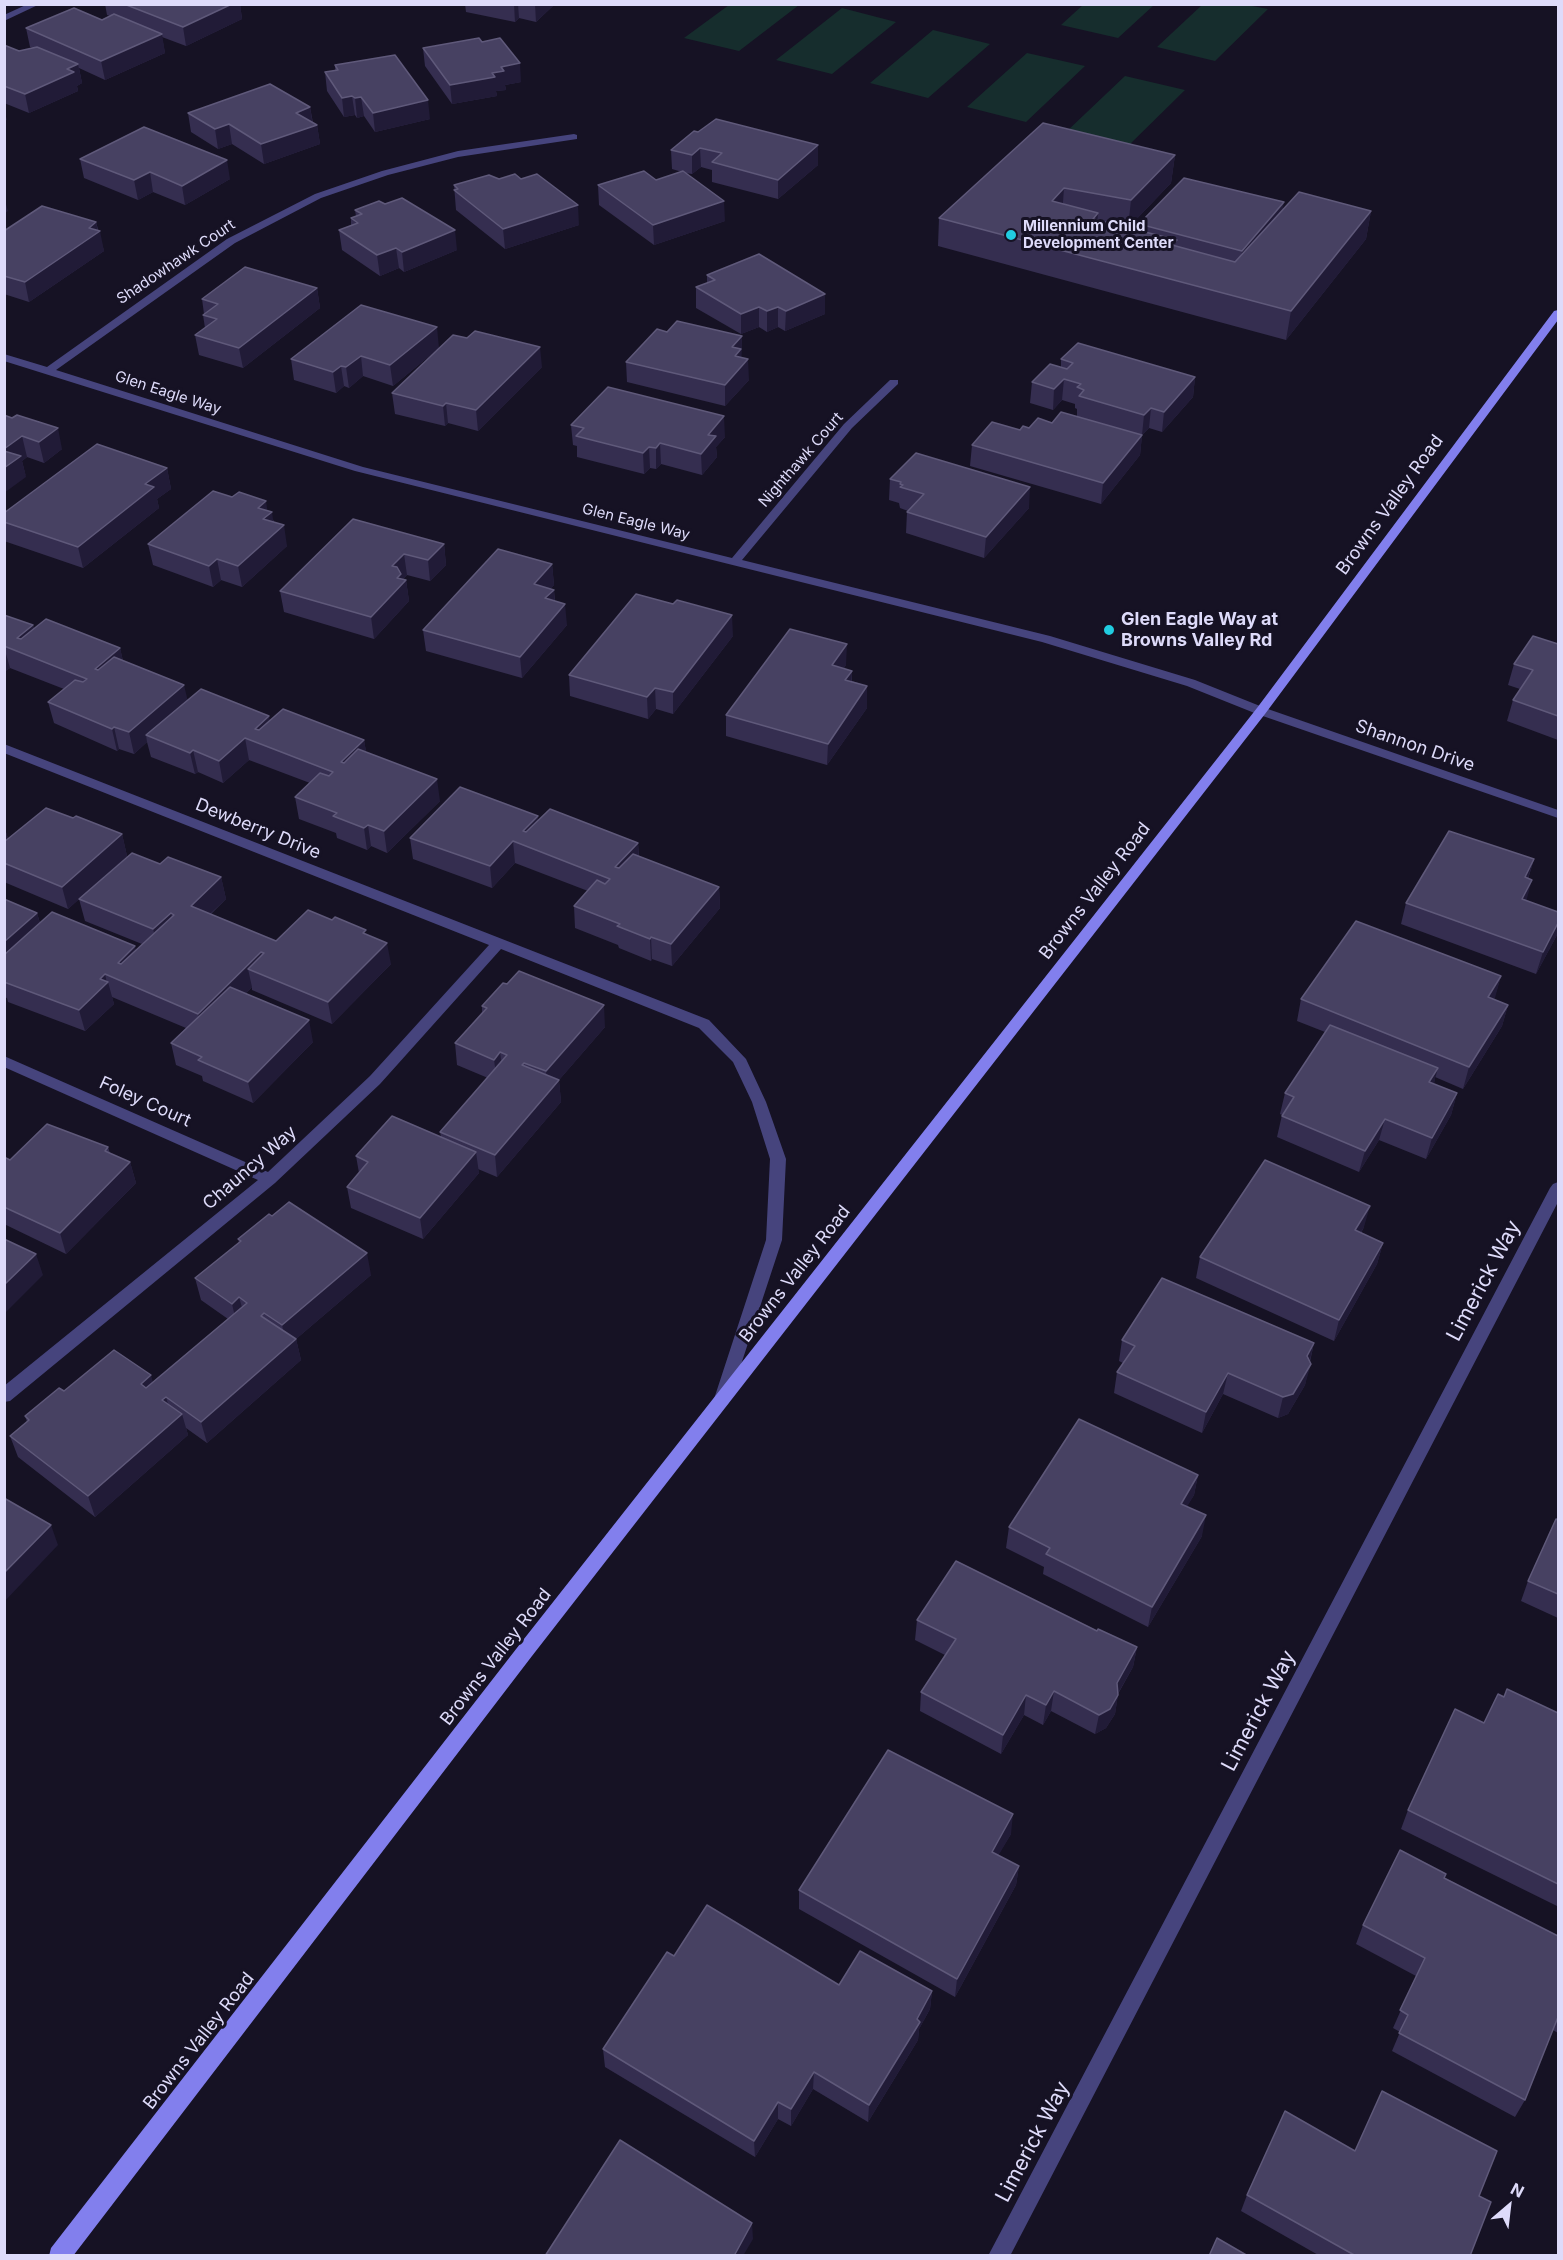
<!DOCTYPE html>
<html>
<head>
<meta charset="utf-8">
<style>
	body { margin:0 }
	#map { position:relative; width:1563px; height:2260px; overflow:hidden; background:#161224; font-family:Inter,sans-serif }
	canvas { display:block }
	.frame { position:absolute; inset:0; border:6px solid #dedbfa; pointer-events:none }
	.north { position:absolute; left:1479px; top:2176px; width:60px; height:60px; -webkit-text-stroke:4px #161224; paint-order:stroke; rotate:28deg; font-size:16px; font-weight:700; line-height:24px; text-align:center; color:#dedbfa }
	.north::after { content:''; display:block; margin:auto; width:21px; height:27px; background:#dedbfa; clip-path:polygon(50% 0,100% 100%,50% 72%,0 100%) }
</style>
</head>
<body>
<div id="map">
<canvas width="1563" height="2260"></canvas>
<div class="frame"></div>
<div class="north">N</div>
</div>
<script>
const c = document.querySelector('canvas').getContext('2d');
c.lineJoin = 'round';
function fill(path, color) { c.fillStyle = color; c.fill(path, 'evenodd'); }
const poly = rows => new Path2D(rows.map(r => 'M' + r).join(''));
function strokePath(path, color, width, dash) { c.strokeStyle = color; c.lineWidth = width; c.lineCap = dash ? 'butt' : 'round'; c.setLineDash(dash || []); c.stroke(path); }
function drawText(font, color, halo, rows, align = 'center') {
  c.font = font + ' Inter,sans-serif'; c.lineWidth = 6; c.setLineDash([]); c.textBaseline = 'middle'; c.strokeStyle = halo; c.fillStyle = color; for (const [text, x, y, turn = 0] of rows) {
    c.save(); c.translate(x, y); c.rotate((+turn || 0) * Math.PI / 180); c.textAlign = isNaN(turn) ? turn : align; if (halo) c.strokeText(text, 0, 0); c.fillText(text, 0, 0); c.restore();
  }
}
fill(poly([
	[1084,4,1154,4,1154,5,1118,38,1061,25],
	[729,5,729,4,799,5,739,51,684,38],
	[1202,5,1247,5,1268,9,1215,61,1157,47],
	[842,8,896,22,832,74,776,60],
	[933,30,990,44,928,98,870,83],
	[1027,53,1085,66,1026,122,967,107],
	[1125,76,1185,90,1127,147,1066,132]
]), '#162d2d');
fill(poly([
	[28,4,40,4,4,21,4,15,28,4],
	[574,134,577,135,577,139,458,157,388,175,321,198,235,243,56,370,363,467,732,558,844,424,890,380,898,380,898,384,852,428,742,560,1050,636,1195,680,1265,708,1558,810,1558,818,1257,714,1187,686,1042,642,355,471,4,361,4,354,47,367,227,239,315,194,382,171,458,151,574,134],
	[4,744,709,1020,746,1059,766,1102,786,1159,782,1240,728,1404,722,1406,716,1404,714,1399,766,1240,770,1159,752,1102,733,1062,699,1028,501,949,380,1084,275,1183,10,1401,4,1402,4,1386,258,1180,4,1067,4,1056,268,1172,370,1076,489,945,4,753,4,744],
	[1558,1182,1558,1202,1010,2256,988,2256,1550,1188,1553,1184,1558,1182]
]), '#46447d');
fill(poly([
	[1558,310,1558,320,1265,714,532,1656,73,2256,49,2256,51,2248,520,1644,1257,708,1554,311,1558,310]
]), '#827fed');
fill(poly([
	[105,4,240,4,242,19,186,46,162,37,165,53,105,80,79,68,82,83,77,86,78,91,29,113,4,103,4,45,19,51,33,48,30,47,26,28,102,20,110,16,107,15],
	[465,4,555,4,536,22,519,18,515,22,466,12],
	[423,48,521,82,505,85,506,90,496,91,497,96,452,104,425,66],
	[335,65,430,119,375,132,364,116,357,118,355,115,344,117,327,91,325,72,335,71],
	[310,107,313,123,317,125,320,144,264,164,232,144,218,149,191,132,188,113],
	[694,131,818,165,778,199,712,182,712,170,701,167,692,174,685,173,725,221,654,245,599,205,598,185,656,180,682,172,672,169,671,150],
	[1175,155,1171,183,1128,228,1139,230,1139,224,1282,211,1371,211,1366,239,1286,340,938,246,939,218],
	[80,159,230,179,185,205,153,192,138,200,84,178],
	[454,185,579,225,505,249,456,210],
	[355,210,457,250,404,272,399,268,380,276,342,250,339,230,351,225,351,218,356,216],
	[96,222,104,251,29,302,4,294,4,231],
	[707,275,825,314,785,331,778,327,767,332,759,327,741,334,696,308,696,287,707,283],
	[317,288,320,308,243,368,199,355,195,335,205,328,203,315,204,314,202,299],
	[667,332,742,336,741,358,749,380,725,406,627,382,626,362],
	[439,348,393,386,363,376,349,388,344,386,336,393,294,380,291,359],
	[1061,359,1195,377,1193,397,1162,432,1149,428,1142,435,1140,455,1101,504,970,466,972,445,1029,428,1052,423,1077,416,1077,409,1075,408,1075,404,1062,400,1053,410,1030,403,1032,382,1061,367],
	[542,367,478,431,448,423,445,426,395,414,392,393],
	[4,415,62,449,44,463,27,457,22,461,26,477],
	[571,425,725,437,716,447,717,457,702,475,661,464,656,469,650,468,644,474,577,457,577,446,573,445],
	[167,468,171,489,157,499,159,508,83,568,4,541,4,513],
	[890,479,1029,508,984,558,906,533,907,512,908,511,900,508,899,503,889,500],
	[268,510,287,546,242,587,221,580,213,587,153,565,148,544],
	[353,519,444,544,446,565,430,581,407,575,403,579,406,580,409,601,374,639,284,612,280,591],
	[552,564,554,585,550,589,554,590,555,601,567,625,522,678,426,651,423,630],
	[4,615,33,625,34,629,120,648,123,661,188,700,270,720,364,740,366,752,440,801,387,853,371,846,367,850,337,838,336,833,299,819,295,797,310,783,249,760,223,783,198,772,195,774,151,757,147,742,134,754,119,749,117,751,54,723,48,702,64,689,10,668,4,672],
	[733,636,673,714,656,709,648,719,570,696,569,675],
	[1558,644,1558,740,1507,721,1513,700,1520,689,1508,685,1514,664],
	[846,665,844,668,852,671,852,681,867,686,867,708,827,765,726,736,726,715],
	[538,816,538,820,638,843,639,856,719,887,720,908,672,966,652,959,651,961,619,948,618,945,575,928,574,906,588,891,515,863,492,888,413,859,410,838],
	[73,818,122,834,127,856,68,909,4,882,4,826,8,839],
	[1534,859,1528,879,1526,900,1557,935,1536,974,1401,924,1406,903],
	[160,864,221,877,226,899,211,914,276,941,367,935,391,964,332,1024,252,990,252,987,246,993,313,1042,253,1103,203,1081,202,1076,176,1065,171,1043,186,1028,112,997,114,1004,85,1031,8,1002,7,998,4,997,4,899,37,913,40,923,136,950,142,944,85,921,79,899],
	[1501,976,1494,999,1508,1005,1502,1026,1463,1089,1435,1077,1434,1084,1457,1093,1451,1115,1426,1159,1379,1140,1359,1172,1277,1137,1282,1115,1280,1114,1285,1093,1325,1032,1297,1021,1301,999],
	[482,1006,605,1027,559,1080,561,1102,497,1177,478,1169,479,1173,423,1239,351,1208,347,1187,359,1173,356,1156,441,1137,440,1132,488,1078,457,1065,455,1043,482,1012],
	[108,1147,110,1153,130,1162,136,1183,66,1254,4,1224,4,1157,10,1160],
	[1364,1227,1361,1233,1383,1243,1377,1264,1334,1341,1196,1278,1200,1257],
	[238,1239,371,1275,296,1339,301,1360,207,1443,186,1428,188,1435,95,1517,18,1457,10,1436,27,1422,25,1416,153,1382,228,1319,201,1300,195,1278,239,1243],
	[1122,1340,1314,1343,1305,1385,1288,1414,1278,1418,1223,1394,1202,1433,1114,1393,1117,1372,1123,1363,1119,1361],
	[1198,1475,1194,1495,1187,1506,1202,1536,1148,1627,1043,1574,1044,1567,1006,1548,1009,1527],
	[1558,1520,1558,1618,1521,1601,1528,1581],
	[917,1620,1097,1631,1137,1647,1133,1667,1118,1694,1115,1714,1106,1728,1095,1734,1051,1711,1043,1725,1024,1715,1001,1754,920,1711,921,1692,945,1655,915,1640],
	[1503,1697,1558,1713,1558,1902,1557,1906,1401,1829,1408,1810,1484,1723],
	[1011,1834,998,1855,1019,1866,1016,1885,955,1997,799,1909,799,1890],
	[1445,1878,1558,1936,1558,2033,1553,2030,1525,2100,1515,2117,1392,2051,1400,2032,1393,2028,1416,1976,1356,1944,1363,1925],
	[674,1956,839,1985,932,1991,930,2009,919,2029,918,2040,868,2122,813,2089,791,2126,778,2119,755,2157,605,2067,603,2049],
	[1355,2151,1470,2256,1320,2256,1241,2211,1247,2195]
]), '#352e50');
fill(poly([
	[232,4,240,4,242,19,186,46,183,27],
	[514,4,518,4,519,18,515,22],
	[535,4,555,4,536,22],
	[162,34,165,53,105,80,101,61],
	[520,63,521,82,505,85,506,90,496,91,497,96,452,104,450,85,492,73,501,67],
	[78,64,82,83,77,86,78,91,29,113,25,94,67,69],
	[352,96,355,115,344,117,342,98],
	[361,97,364,116,357,118,355,98],
	[428,100,430,119,375,132,373,113],
	[310,107,313,126,317,125,320,144,264,164,261,144,296,113],
	[4,110,7,120,4,121],
	[229,124,232,144,218,149,215,129],
	[818,145,818,165,778,199,778,180],
	[700,148,701,167,692,174,692,155],
	[1175,155,1171,183,1128,228,1131,200],
	[227,160,230,179,185,205,182,186],
	[150,172,153,192,138,200,134,180],
	[1064,188,1062,216,1052,201],
	[4,197,8,211,4,214],
	[724,201,725,221,654,245,653,225],
	[1284,202,1281,222,1239,271,1242,251],
	[578,205,579,225,505,249,503,229],
	[1371,211,1366,239,1286,340,1291,311],
	[1098,213,1096,241,1093,219],
	[96,222,98,232,100,231,104,251,29,302,25,282,89,228],
	[455,230,457,250,404,272,402,252],
	[396,248,399,268,380,276,377,255],
	[317,288,320,308,243,368,239,348],
	[825,294,825,314,785,331,786,311],
	[759,307,759,327,741,334,741,314],
	[778,307,778,327,767,332,767,311],
	[437,327,439,348,393,386,390,365],
	[742,336,741,367,748,359,749,380,725,406,725,385,732,347],
	[540,347,542,367,478,431,476,410],
	[361,356,363,376,349,388,346,367],
	[341,366,344,386,336,393,333,372],
	[1195,377,1193,397,1162,432,1164,412],
	[1064,379,1062,400,1053,410,1054,389],
	[446,403,448,423,445,426,443,406],
	[1151,408,1149,428,1142,435,1140,455,1101,504,1103,483,1142,435,1144,415],
	[724,416,725,437,716,447,717,457,702,475,701,454,708,435],
	[58,428,62,449,44,463,39,442],
	[22,436,27,457,22,461,26,477,4,493,4,449],
	[660,443,661,464,656,469,656,448],
	[649,447,650,468,644,474,643,453],
	[167,468,171,489,157,499,159,508,83,568,78,547,145,484],
	[1030,487,1029,508,984,558,986,537],
	[266,501,268,514,272,512,275,533,267,540,258,508],
	[284,525,287,546,242,587,238,566],
	[444,544,446,565,430,581,428,560],
	[404,554,407,575,402,580,406,580,409,601,374,639,371,617,392,566],
	[217,559,221,580,213,587,209,566],
	[552,564,554,585,536,606,534,584],
	[554,590,555,611,545,598],
	[565,604,567,625,522,678,520,657],
	[732,615,733,636,673,714,673,692],
	[33,625,38,647,17,638],
	[847,644,846,665,832,686,832,665],
	[4,647,10,668,4,672],
	[120,648,125,670,100,690,95,669],
	[852,671,851,692,845,680],
	[184,685,189,706,146,735,147,742,134,754,129,732],
	[867,686,867,708,827,765,828,744],
	[655,688,656,709,648,719,647,697],
	[269,716,273,737,255,729],
	[114,727,119,749,117,751,112,729],
	[245,738,249,760,223,783,219,761],
	[364,740,368,762,344,783,341,762],
	[193,750,198,772,195,774,190,753],
	[437,779,440,801,387,853,384,831],
	[538,816,540,838,523,831],
	[368,825,371,846,367,850,364,828],
	[4,826,11,847,4,853],
	[122,834,127,856,68,909,62,887],
	[513,841,515,863,492,888,490,866],
	[638,843,639,864,617,888,615,867],
	[1534,859,1527,881,1525,877],
	[221,877,226,899,196,927,191,906],
	[1532,880,1526,902,1522,899],
	[719,887,720,908,672,966,671,944],
	[37,913,43,935,4,969,4,942],
	[171,913,176,935,159,951,153,929],
	[1558,923,1558,931,1557,935,1536,974,1543,952],
	[651,937,652,959,651,961,650,939],
	[387,943,391,964,332,1024,328,1002],
	[135,946,140,968,123,982,118,963],
	[261,952,266,974,248,969,252,987,203,1035,198,1014],
	[105,974,107,983,108,982,114,1004,85,1031,79,1010,100,979],
	[1501,976,1495,998,1482,1018,1488,997],
	[604,1005,605,1027,559,1080,561,1102,497,1177,495,1155,548,1093,546,1071],
	[1508,1005,1502,1026,1463,1089,1469,1067],
	[309,1020,313,1042,253,1103,248,1082],
	[500,1052,503,1074,497,1081,494,1060],
	[1438,1068,1432,1090,1429,1082],
	[1457,1093,1451,1115,1426,1159,1432,1138],
	[1385,1119,1379,1140,1359,1172,1365,1151],
	[476,1152,479,1173,423,1239,420,1218],
	[130,1162,136,1183,66,1254,60,1233],
	[1370,1206,1364,1227,1349,1252,1355,1230],
	[1383,1243,1377,1264,1334,1341,1339,1320],
	[367,1253,371,1275,296,1339,301,1360,207,1443,201,1422,287,1346,282,1325],
	[36,1254,43,1275,4,1314,4,1285],
	[239,1297,245,1318,237,1325,232,1304],
	[1314,1343,1309,1364,1307,1356],
	[1311,1364,1305,1385,1288,1414,1278,1418,1283,1397],
	[1228,1373,1223,1394,1202,1433,1206,1412],
	[151,1375,157,1396,141,1384],
	[166,1397,172,1418,162,1400],
	[182,1414,188,1435,95,1517,88,1496],
	[1198,1475,1194,1495,1177,1524,1181,1504],
	[1206,1515,1202,1536,1148,1627,1152,1607],
	[51,1525,58,1545,4,1602,4,1573],
	[1137,1647,1133,1667,1113,1702,1117,1683],
	[1054,1691,1051,1711,1043,1725,1046,1705],
	[1026,1695,1024,1715,1001,1754,1003,1735],
	[1118,1695,1115,1714,1106,1728,1095,1734,1099,1715],
	[1013,1814,1011,1834,990,1870,992,1852],
	[1019,1866,1016,1885,955,1997,957,1979],
	[932,1991,930,2009,919,2029,918,2040,868,2122,869,2105],
	[814,2072,813,2089,791,2126,791,2109],
	[778,2102,778,2119,755,2157,754,2141],
	[752,2223,753,2239,743,2256,734,2256]
]), '#211b37');
const building = poly([
	[124,4,232,4,183,27,124,4],
	[74,8,102,20,114,14,162,34,101,61,26,28,74,8],
	[479,38,482,42,500,38,520,63,501,67,504,71,492,73,495,77,450,85,423,48,479,38],
	[4,45,19,51,37,47,78,64,67,69,74,72,25,94,4,86,4,45],
	[395,55,428,100,373,113,361,97,355,98,352,96,342,98,325,72,338,70,335,65,395,55],
	[270,84,310,107,296,113,317,125,261,144,229,124,215,129,188,113,270,84],
	[716,119,818,145,778,180,712,162,722,153,700,148,692,155,671,150,694,131,698,132,716,119],
	[1043,123,1175,155,1131,200,1064,188,1052,201,1098,213,1093,219,1177,240,1172,245,1235,262,1299,192,1371,211,1291,311,939,218,1043,123],
	[144,127,227,160,182,186,150,172,134,180,80,159,144,127],
	[644,171,656,180,683,171,724,201,653,225,598,185,644,171],
	[515,174,521,179,537,174,578,205,503,229,454,190,458,189,454,185,489,175,499,179,515,174],
	[1184,178,1284,202,1242,251,1139,224,1184,178],
	[402,198,455,230,402,252,396,248,377,255,339,230,358,223,351,218,362,214,355,210,379,201,385,204,402,198],
	[42,206,96,222,89,228,100,231,25,282,4,276,4,231,42,206],
	[759,254,825,294,786,311,778,307,767,311,759,307,741,314,696,287,715,280,707,275,759,254],
	[245,267,317,288,239,348,195,335,217,319,203,315,218,304,202,299,245,267],
	[361,305,437,327,390,365,361,356,346,367,341,366,333,372,291,359,361,305],
	[677,321,742,336,732,347,741,349,735,356,748,359,725,385,626,362,657,329,667,332,677,321],
	[475,331,540,347,476,410,446,403,443,406,392,393,453,335,467,338,475,331],
	[1078,343,1195,377,1164,412,1151,408,1144,415,1079,396,1084,390,1077,387,1081,384,1064,379,1054,389,1032,382,1050,364,1067,369,1073,363,1061,359,1078,343],
	[608,387,724,416,708,435,716,436,701,454,660,443,656,448,649,447,643,453,576,436,584,428,571,425,608,387],
	[1061,412,1142,435,1103,483,972,445,992,422,1020,430,1023,426,1029,428,1038,418,1052,423,1061,412],
	[4,415,12,418,17,415,58,428,39,442,22,436,4,449,4,415],
	[97,444,167,468,145,484,154,487,78,547,4,522,4,513,97,444],
	[4,451,21,456,4,468,4,451],
	[916,453,1030,487,986,537,907,512,924,494,900,487,903,485,900,484,901,482,890,479,916,453],
	[213,491,232,497,239,492,266,501,258,508,272,512,263,519,284,525,238,566,217,559,209,566,148,544,213,491],
	[353,519,444,544,428,560,404,554,392,566,397,567,401,574,397,578,406,580,371,617,280,591,353,519],
	[498,549,552,564,534,584,554,590,545,598,565,604,520,657,423,630,498,549],
	[636,594,673,604,677,600,732,615,673,692,655,688,647,697,569,675,636,594],
	[4,615,33,625,17,638,21,639,46,619,120,648,95,669,98,670,114,657,184,685,129,732,114,727,112,729,48,702,75,680,83,682,87,679,4,646,4,615],
	[790,629,847,644,832,665,852,671,845,680,867,686,828,744,726,715,790,629],
	[1533,636,1558,644,1558,716,1513,700,1533,670,1514,664,1533,636],
	[201,689,269,716,255,729,259,730,283,709,364,740,341,762,344,763,358,749,437,779,384,831,368,825,364,828,333,816,337,813,295,797,320,773,329,776,333,772,245,738,219,761,193,750,190,753,146,735,201,689],
	[460,787,538,816,523,831,526,832,550,809,638,843,615,867,619,868,633,854,719,887,671,944,651,937,650,939,617,926,620,924,574,906,597,880,605,884,610,879,513,841,490,866,410,838,460,787],
	[46,808,73,818,76,816,122,834,62,887,4,863,4,842,46,808],
	[1449,831,1534,859,1525,877,1532,880,1522,899,1558,912,1558,923,1543,952,1406,903,1449,831],
	[132,853,160,864,168,857,221,877,191,906,276,941,308,910,332,920,335,917,366,930,363,933,387,943,328,1002,248,969,264,953,261,952,198,1014,105,974,100,979,108,982,79,1010,4,982,4,955,52,912,135,946,118,963,121,964,174,915,171,913,153,929,79,899,132,853],
	[4,899,37,913,4,942,4,899],
	[1356,921,1501,976,1488,997,1508,1005,1469,1067,1301,999,1356,921],
	[519,971,604,1005,546,1071,524,1063,522,1065,559,1080,495,1155,440,1132,507,1055,500,1052,494,1060,455,1043,487,1008,482,1006,503,983,507,984,519,971],
	[230,987,309,1020,248,1082,198,1060,202,1057,171,1043,230,987],
	[1330,1025,1438,1068,1429,1082,1457,1093,1432,1138,1385,1119,1365,1151,1282,1116,1294,1097,1285,1093,1330,1025],
	[392,1116,476,1152,420,1218,347,1187,368,1162,356,1156,392,1116],
	[47,1124,108,1147,105,1151,130,1162,60,1233,4,1207,4,1157,10,1160,47,1124],
	[1265,1160,1370,1206,1355,1230,1383,1243,1339,1320,1200,1257,1265,1160],
	[289,1202,367,1253,282,1325,264,1313,261,1316,296,1339,201,1422,166,1397,162,1400,182,1414,88,1496,10,1436,29,1420,25,1416,59,1388,64,1391,114,1350,151,1375,141,1384,146,1388,247,1303,239,1297,232,1304,195,1278,241,1241,238,1239,269,1214,272,1216,289,1202],
	[4,1239,36,1254,4,1285,4,1239],
	[1162,1278,1314,1343,1307,1356,1311,1364,1293,1394,1283,1397,1228,1373,1206,1412,1117,1372,1135,1346,1122,1340,1162,1278],
	[1079,1419,1198,1475,1181,1504,1206,1515,1152,1607,1046,1554,1050,1548,1009,1527,1079,1419],
	[4,1498,51,1525,4,1573,4,1498],
	[1556,1519,1558,1520,1558,1594,1528,1581,1556,1519],
	[956,1561,1097,1631,1098,1629,1137,1647,1117,1683,1118,1695,1110,1709,1099,1715,1054,1691,1046,1705,1026,1695,1003,1735,921,1692,956,1639,917,1620,956,1561],
	[1507,1689,1558,1713,1558,1884,1408,1810,1455,1709,1484,1723,1498,1694,1504,1697,1507,1689],
	[888,1750,1013,1814,992,1852,1019,1866,957,1979,799,1890,888,1750],
	[1400,1850,1446,1874,1444,1878,1558,1936,1558,2017,1525,2100,1399,2033,1408,2015,1400,2010,1425,1958,1363,1925,1400,1850],
	[707,1905,839,1985,860,1951,932,1991,917,2019,920,2022,869,2105,814,2072,791,2109,778,2102,754,2141,603,2049,667,1952,674,1956,707,1905],
	[1382,2091,1497,2151,1479,2196,1491,2202,1470,2256,1356,2256,1247,2195,1285,2111,1355,2151,1382,2091],
	[620,2140,752,2223,734,2256,545,2256,620,2140],
	[1217,2238,1248,2256,1209,2256,1217,2238]
]);
fill(building, '#474162');
strokePath(building, '#5f597a', 1.5);
for (const [x, y, r, color] of [
	[1011,235,6,"#21cce0"],
	[1109,630,6,"#21cce0"]
]) { const dot = new Path2D(); dot.arc(x, y, r, 0, 2 * Math.PI); c.fillStyle = color; c.fill(dot); strokePath(dot, '#161224', 2); }
drawText('bold 15px', '#dedbfa', '#161224', [
	["Millennium Child",1023,226],
	["Development Center",1023,243]
], 'left');
drawText('15px', '#dedbfa', '#161224', [
	["Shadowhawk Court",176,262,-34],
	["Glen Eagle Way",168,393,18],
	["Nighthawk Court",801,460,-49],
	["Glen Eagle Way",636,522,14]
]);
drawText('18px', '#dedbfa', '#161224', [
	["Browns Valley Road",1390,505,-54],
	["Shannon Drive",1415,746,19],
	["Dewberry Drive",258,829,22],
	["Browns Valley Road",1095,891,-52],
	["Foley Court",145,1102,24],
	["Chauncy Way",250,1168,-41],
	["Browns Valley Road",795,1274,-52],
	["Browns Valley Road",496,1657,-52],
	["Browns Valley Road",199,2041,-52]
]);
drawText('bold 18px', '#dedbfa', '#161224', [
	["Glen Eagle Way at",1121,620],
	["Browns Valley Rd",1121,641]
], 'left');
drawText('21px', '#dedbfa', '#161224', [
	["Limerick Way",1484,1281,-62],
	["Limerick Way",1259,1711,-62],
	["Limerick Way",1033,2142,-62]
]);
</script>
</body>
</html>
